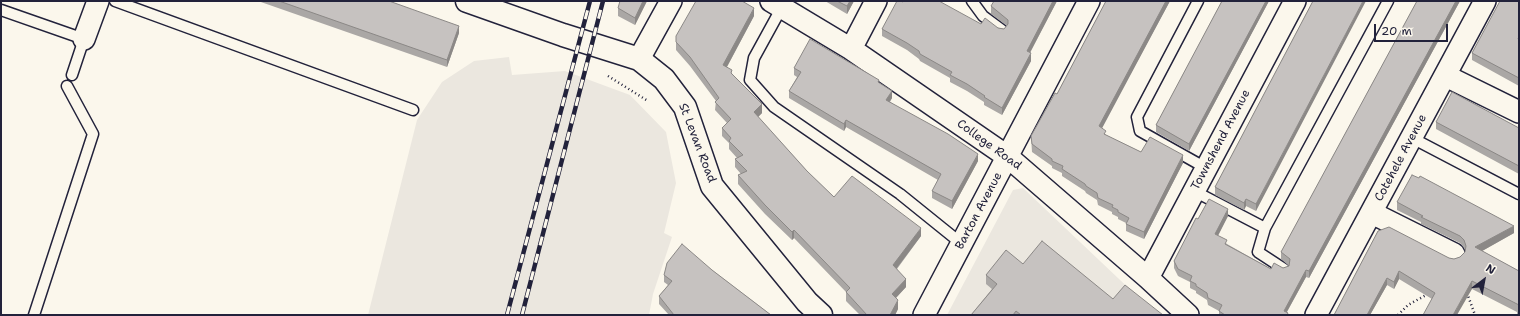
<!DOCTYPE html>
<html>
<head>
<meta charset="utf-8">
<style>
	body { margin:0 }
	#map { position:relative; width:1520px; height:316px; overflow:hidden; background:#fbf7ec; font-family:"Shantell Sans",sans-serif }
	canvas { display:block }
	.frame { position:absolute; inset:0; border:2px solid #22223b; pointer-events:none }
	.north { position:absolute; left:1464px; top:260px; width:40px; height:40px; -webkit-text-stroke:3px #fbf7ec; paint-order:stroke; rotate:32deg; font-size:11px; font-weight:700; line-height:16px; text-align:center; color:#22223b }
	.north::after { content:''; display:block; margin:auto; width:14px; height:18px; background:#22223b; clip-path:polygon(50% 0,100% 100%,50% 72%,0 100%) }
	.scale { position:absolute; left:1374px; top:24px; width:74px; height:18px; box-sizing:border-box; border:2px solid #22223b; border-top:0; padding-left:5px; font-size:12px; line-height:14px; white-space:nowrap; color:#22223b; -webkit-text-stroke:3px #fbf7ec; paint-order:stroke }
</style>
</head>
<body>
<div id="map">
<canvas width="1520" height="316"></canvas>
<div class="frame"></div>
<div class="north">N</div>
<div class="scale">20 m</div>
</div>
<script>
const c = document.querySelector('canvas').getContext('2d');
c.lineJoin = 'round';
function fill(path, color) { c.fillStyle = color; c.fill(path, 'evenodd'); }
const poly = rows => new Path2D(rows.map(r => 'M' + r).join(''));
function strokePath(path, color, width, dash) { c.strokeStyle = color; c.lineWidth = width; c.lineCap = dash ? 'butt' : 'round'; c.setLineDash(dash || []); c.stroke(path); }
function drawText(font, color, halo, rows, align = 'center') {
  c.font = font + ' "Shantell Sans",sans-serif'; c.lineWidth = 3; c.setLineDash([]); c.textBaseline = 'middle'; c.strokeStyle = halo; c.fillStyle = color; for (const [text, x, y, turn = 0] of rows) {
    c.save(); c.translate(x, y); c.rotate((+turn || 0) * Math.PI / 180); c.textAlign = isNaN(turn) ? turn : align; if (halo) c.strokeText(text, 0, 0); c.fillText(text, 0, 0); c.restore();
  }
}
fill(poly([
	[509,57,512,75,565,71,630,95,666,132,676,183,664,233,672,237,653,294,649,315,368,315,417,120,442,82,474,61],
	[1023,188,1157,315,947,315,1013,190]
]), '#ebe7df');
const lane = poly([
	[115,1,413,110],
	[972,1,983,16,1002,30],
	[1198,1,1137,117,1140,131,1206,168],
	[782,7,754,58,750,80,774,107,900,194,962,244],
	[1,10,84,39,72,75],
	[1412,138,1519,194],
	[1194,191,1265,228,1388,1],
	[1265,228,1258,252,1284,269],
	[34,315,93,134,67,86]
]);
const street = poly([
	[771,1,851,49,1008,157,1148,278,1188,315],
	[84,39,98,1],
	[851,49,876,1],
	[639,59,671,1],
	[1446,76,1519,112],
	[1372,213,1454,254],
	[1148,278,1295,1],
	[924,315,1089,1],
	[1316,315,1485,1]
]);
const secondary = poly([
	[467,1,563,35,639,59,664,79,685,107,712,186,807,302,821,315]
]);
strokePath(lane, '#22223b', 13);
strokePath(street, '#22223b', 24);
strokePath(secondary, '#22223b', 25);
strokePath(poly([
	[608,76,648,101],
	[1467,293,1475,315],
	[1398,315,1408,305,1428,294]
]), '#22223b', 2.5, [1, 3]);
strokePath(lane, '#fbf7ec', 10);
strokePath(street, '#fbf7ec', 21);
strokePath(secondary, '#fbf7ec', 22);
const rail = poly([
	[507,315,590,1],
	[522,315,603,1]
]);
strokePath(rail, '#22223b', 4.5);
strokePath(rail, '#fbf7ec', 3, [9]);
fill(poly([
	[258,1,389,1,459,33,447,67],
	[647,1,635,25,618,16,618,8],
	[825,1,854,1,847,14],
	[1057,1,1030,53,1031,61,1002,115,984,105,984,102,967,91,950,82,950,78,920,61,919,59,907,50,882,36,882,29,903,2,981,24,1004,29,1007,26,991,14,991,6],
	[1106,1,1170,1,1101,128,1106,135,1141,152,1183,163,1144,239,1126,231,1126,223,1118,219,1118,217,1112,214,1112,212,1098,205,1097,200,1086,193,1085,191,1062,176,1062,173,1052,168,1052,166,1032,152,1031,136,1057,94],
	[1222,1,1269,1,1189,151,1156,132,1156,125],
	[1313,1,1256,211,1246,206,1244,210,1215,195,1215,187],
	[1417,1,1460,1,1309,278,1306,277,1287,312,1288,315,1219,315,1219,311,1208,305,1207,300,1196,293,1196,291,1190,288,1190,282,1178,276,1174,268,1174,261,1198,219,1228,216,1218,236,1227,244,1271,269,1283,268,1289,266,1281,259,1281,252],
	[1519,1,1519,86,1472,60,1472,53],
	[754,16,727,67,762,113,758,117,807,171,834,197,921,236,897,269,906,287,896,298,898,309,895,315,860,315,846,301,846,292,794,238,792,240,765,214,738,184,738,175,741,174,735,167,735,159,737,158,729,149,729,143,722,136,722,128,727,123,715,110,716,101,690,66,676,50,676,36],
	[794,68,879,83,892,98,890,102,978,161,952,209,932,198,932,191,938,180,846,127,844,131,789,98,789,91,797,77,794,75],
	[1436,122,1519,128,1519,174,1436,129],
	[1397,202,1514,233,1482,251,1519,271,1519,315,1517,315,1517,312,1472,289,1432,299,1399,279,1394,289,1387,285,1370,315,1334,315,1378,231,1449,258,1454,259,1460,257,1465,252,1465,250,1464,248,1460,243,1421,224,1421,222,1397,210],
	[1023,264,1113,299,1163,315,971,315,992,289,986,284,986,275],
	[712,270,771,315,669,315,659,304,659,296,668,285,664,282,664,275]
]), '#aaa7a5');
fill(poly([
	[643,1,647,1,635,25,635,18],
	[850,1,854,1,847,14,847,6],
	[1053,1,1057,1,1027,58,1027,51],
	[1166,1,1170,1,1099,134,1099,126],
	[1266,1,1269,1,1189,151,1189,144],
	[1363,1,1366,1,1256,211,1256,204],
	[1456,1,1460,1,1309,278,1309,271],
	[754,8,754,16,723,74,723,65],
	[459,26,459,33,447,67,447,60],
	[1031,53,1031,61,1002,115,1002,108],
	[892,91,892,98,886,107,886,100],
	[762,104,762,113,754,121,754,112],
	[846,120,846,127,844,131,844,124],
	[978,154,978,161,952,209,952,201],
	[1183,155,1183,163,1144,239,1144,232],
	[1246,199,1246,206,1244,210,1244,203],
	[1228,209,1228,216,1215,241,1215,234],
	[1514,226,1514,233,1475,255,1475,247],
	[921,228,921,236,893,273,893,265],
	[794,230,794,238,792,240,792,232],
	[1306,270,1306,277,1285,315,1284,311],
	[1399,271,1399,279,1394,289,1394,282],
	[1387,278,1387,285,1370,315,1367,315],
	[906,279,906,287,892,302,892,294],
	[1472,281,1472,289,1457,315,1453,315],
	[898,300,898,309,895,315,890,315]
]), '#8b8886');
const building = poly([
	[279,1,389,1,459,26,447,60,279,1],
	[620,1,643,1,635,18,618,8,620,1],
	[696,1,742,1,754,8,723,65,732,70,731,73,762,104,754,112,807,171,834,197,852,176,921,228,893,265,906,279,892,294,898,300,890,315,867,315,846,292,850,288,794,230,792,232,765,205,738,175,747,171,735,159,743,155,729,141,731,138,722,128,731,119,715,102,719,98,690,57,676,42,676,36,696,1],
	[837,1,850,1,847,6,837,1],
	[897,1,901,1,903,2,903,1,939,1,981,24,985,18,998,28,1004,29,1008,24,1008,20,991,6,994,1,1053,1,1027,51,1031,53,1002,108,984,97,985,96,967,84,950,75,952,72,920,54,919,51,907,43,882,29,897,1],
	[1106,1,1166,1,1099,126,1106,131,1104,134,1141,152,1150,137,1183,155,1144,232,1126,224,1129,218,1118,212,1118,210,1112,207,1113,205,1098,198,1097,193,1086,186,1085,184,1062,169,1063,166,1052,161,1052,159,1032,144,1031,136,1055,93,1057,94,1106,1],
	[1222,1,1266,1,1189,144,1156,125,1222,1],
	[1313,1,1363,1,1256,204,1246,199,1244,203,1215,187,1313,1],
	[1417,1,1456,1,1309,271,1306,270,1284,311,1288,313,1287,315,1225,315,1219,311,1222,305,1208,298,1207,293,1196,286,1196,284,1190,281,1192,276,1178,269,1174,261,1196,218,1198,219,1209,199,1228,209,1215,234,1227,240,1225,244,1271,269,1274,263,1283,268,1289,266,1290,259,1281,252,1417,1],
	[1500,1,1519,1,1519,36,1518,39,1519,39,1519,78,1472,53,1500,1],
	[810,39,879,80,878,82,892,91,886,100,948,134,978,154,952,201,932,191,941,174,846,120,844,124,789,91,801,72,794,68,810,39],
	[1452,92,1519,128,1519,166,1436,122,1452,92],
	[1412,175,1419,178,1420,176,1514,226,1475,247,1519,271,1519,305,1472,281,1453,315,1423,315,1435,293,1399,271,1394,282,1387,278,1367,315,1334,315,1378,231,1389,227,1449,258,1454,259,1460,257,1465,252,1466,246,1464,240,1460,236,1421,217,1423,216,1397,202,1412,175],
	[1042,241,1113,299,1125,285,1163,315,1021,315,1016,311,1013,315,971,315,997,284,986,275,1006,250,1023,264,1042,241],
	[682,244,712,270,771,315,674,315,659,296,672,281,664,275,667,263,682,244]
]);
fill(building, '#c6c2c0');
strokePath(building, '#8b8886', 1);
drawText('12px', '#22223b', '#fbf7ec', [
	["Townshend Avenue",1221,140,-62],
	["St Levan Road",697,143,69],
	["College Road",989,145,36],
	["Cotehele Avenue",1401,158,-62],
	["Barton Avenue",979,211,-62]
]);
</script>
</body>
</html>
